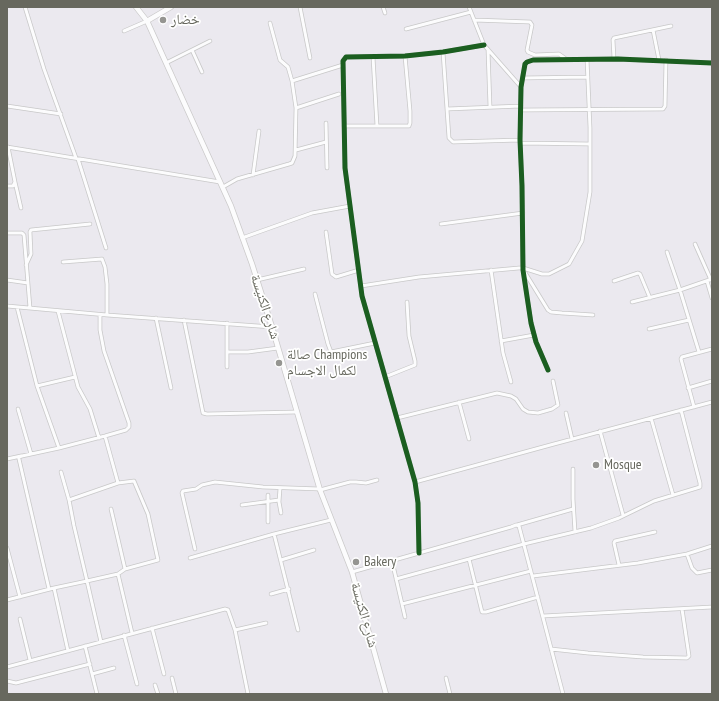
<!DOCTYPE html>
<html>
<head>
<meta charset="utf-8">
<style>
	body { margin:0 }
	#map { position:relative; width:719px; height:701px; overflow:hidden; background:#ebe9ef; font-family:"PT Sans Narrow",sans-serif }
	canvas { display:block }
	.frame { position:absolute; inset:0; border:8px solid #67685e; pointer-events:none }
</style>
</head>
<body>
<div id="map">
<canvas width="719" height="701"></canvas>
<div class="frame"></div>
</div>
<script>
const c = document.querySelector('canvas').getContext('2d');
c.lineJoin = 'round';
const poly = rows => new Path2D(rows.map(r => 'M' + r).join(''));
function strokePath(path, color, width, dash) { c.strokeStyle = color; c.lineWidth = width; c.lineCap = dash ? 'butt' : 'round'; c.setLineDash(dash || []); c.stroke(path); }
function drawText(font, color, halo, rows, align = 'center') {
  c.font = font + ' "PT Sans Narrow","Noto Naskh Arabic",sans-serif'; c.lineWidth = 3.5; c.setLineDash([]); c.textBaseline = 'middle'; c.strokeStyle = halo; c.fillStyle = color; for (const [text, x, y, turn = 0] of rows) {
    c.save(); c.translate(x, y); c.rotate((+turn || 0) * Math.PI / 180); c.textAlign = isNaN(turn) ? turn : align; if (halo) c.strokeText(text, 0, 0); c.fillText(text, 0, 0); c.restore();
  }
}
const street = poly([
	[25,7,44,69,76,158],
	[300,7,310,58],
	[383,7,385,13],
	[469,7,484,45,521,87],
	[474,20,530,22,532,25,527,50,528,52,535,55,559,54,566,59],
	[406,29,471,12],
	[653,30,659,60],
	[124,31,147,21],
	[192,50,202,72],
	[488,50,490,107],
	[443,52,449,138,453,142,520,140],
	[373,57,377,126],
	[614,59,613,40,614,38,671,26],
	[166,63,210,41],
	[522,78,588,77],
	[292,81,343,65],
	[7,106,61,114],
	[296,108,339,94],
	[447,109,521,106],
	[521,110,663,109,665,106,666,60],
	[326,123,327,168],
	[344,126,409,126,410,123,410,111,405,56],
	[520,143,590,144],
	[7,147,220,182],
	[296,150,326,142],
	[78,159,106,248],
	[253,175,259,131],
	[15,182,21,208],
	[7,186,13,186,15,182,8,147],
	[223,187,237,179,289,164,292,163,295,156,296,108,292,81,288,67,280,60,270,23],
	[441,224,523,213],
	[326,232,332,274,336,277,359,270],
	[7,233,22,233,24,235,30,308],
	[242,238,312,213,350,206],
	[695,244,711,280],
	[667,252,680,290,699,352],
	[63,262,102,259,105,267,107,284,107,315],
	[26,265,31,254,30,232,31,230,90,224],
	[491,270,503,353,511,382],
	[524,271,548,310,551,312,562,313,593,315],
	[7,280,28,283],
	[257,280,304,269],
	[614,281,638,273,640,274,650,298],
	[707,281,712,298],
	[361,286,419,277,519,268,523,268,542,274,549,274,569,264,582,241,590,192,590,128,587,59],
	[315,294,328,344,331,352,375,343],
	[632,302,680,290,712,279],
	[7,306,107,315,272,327],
	[17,307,37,386,59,448],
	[58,311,78,387,90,409,99,438],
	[156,318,171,388],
	[184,320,203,413,207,414,297,412],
	[227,323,227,367],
	[649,329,689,320],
	[501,341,534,335],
	[227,352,248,352,278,348],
	[548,370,536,342,531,323,523,270,522,186,520,140,521,87,525,64,527,62,533,60,618,59,712,63],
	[385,377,415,365,415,361,409,336,407,302],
	[37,386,75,377],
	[688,388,712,381],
	[459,402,469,439],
	[694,407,681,359,682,357,712,349],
	[18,409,31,454],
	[566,413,572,439],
	[397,418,497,393,511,396,516,399,523,409,528,412,538,413,552,409,558,405,553,381],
	[651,418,673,495],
	[600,431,623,515],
	[105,436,118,483],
	[7,459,21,456],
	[573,469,573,499,575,532],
	[61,472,69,500],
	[415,482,554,444,712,402],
	[280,488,279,502,281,513],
	[320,490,350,482,356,482,366,483,377,480],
	[268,495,268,522],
	[242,505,279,500],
	[111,509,125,569],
	[517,525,573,509],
	[274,534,298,630],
	[7,548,20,597],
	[195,549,182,493,183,491,196,489,202,485,215,482,263,487,320,489],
	[419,553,418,503,415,482,362,296,345,168,343,61,346,57,405,56,443,52,484,45],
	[687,554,692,568,697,573,712,570],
	[190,558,274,534,331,520],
	[469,559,482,612,486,612,538,597],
	[281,560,314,550],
	[392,561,405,617],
	[619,565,614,543,615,541,655,532],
	[352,572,511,527,516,525,519,526,563,694],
	[118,574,132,633],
	[533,576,638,563,687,554,712,546],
	[396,579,524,544,591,528,619,518,654,501,700,487,700,483,681,410],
	[54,588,68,651],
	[49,589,19,459,19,457,22,456,59,448,105,436,126,430,129,427,129,423,104,351,100,330,100,315],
	[271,594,289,589],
	[7,600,54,588,87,581,118,574,125,569,158,560,148,514,134,481,118,483,69,500,74,526,87,581,101,642],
	[402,604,531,571],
	[543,616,712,607],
	[20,619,30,660],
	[152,628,164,674],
	[235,630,266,623],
	[124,635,137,684],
	[85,646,97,694],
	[551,649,588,653,643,657,687,658,689,656,688,649,682,609],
	[7,667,225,609,228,610,235,630,248,694],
	[92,674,114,668],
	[172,678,176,694],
	[446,678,450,694],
	[7,681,16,683,90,664],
	[155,685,158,694]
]);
const secondary = poly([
	[136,7,147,21,231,206,252,264,272,327,320,490,352,572,386,694],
	[147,21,171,7]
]);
strokePath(street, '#c8c8c8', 4.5);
strokePath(secondary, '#cac9c9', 6);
strokePath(street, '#fcfcfd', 3);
strokePath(secondary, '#fcfcfd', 4.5);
strokePath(poly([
	[548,370,536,342,531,323,523,270,522,186,520,140,521,87,525,64,527,62,533,60,618,59,712,63],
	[419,553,418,503,415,482,362,296,345,168,343,61,346,57,405,56,443,52,484,45]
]), '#1b5e20', 5);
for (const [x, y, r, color] of [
	[163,20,4,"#959591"],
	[279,363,4,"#959591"],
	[596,465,4,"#959591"],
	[356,562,4,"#959591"]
]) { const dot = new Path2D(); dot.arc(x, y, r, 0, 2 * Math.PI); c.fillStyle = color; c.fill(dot); strokePath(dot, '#fff', 1.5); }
drawText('14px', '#67685e', '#fff', [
	["خضار",171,20],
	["صالة Champions",287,355],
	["لكمال الاجسام",287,371],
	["Mosque",604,465],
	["Bakery",364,562]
], 'left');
drawText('14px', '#67685e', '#fff', [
	["شارع الكنيسة",265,307,72],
	["شارع الكنيسة",364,615,74]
]);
</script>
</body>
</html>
